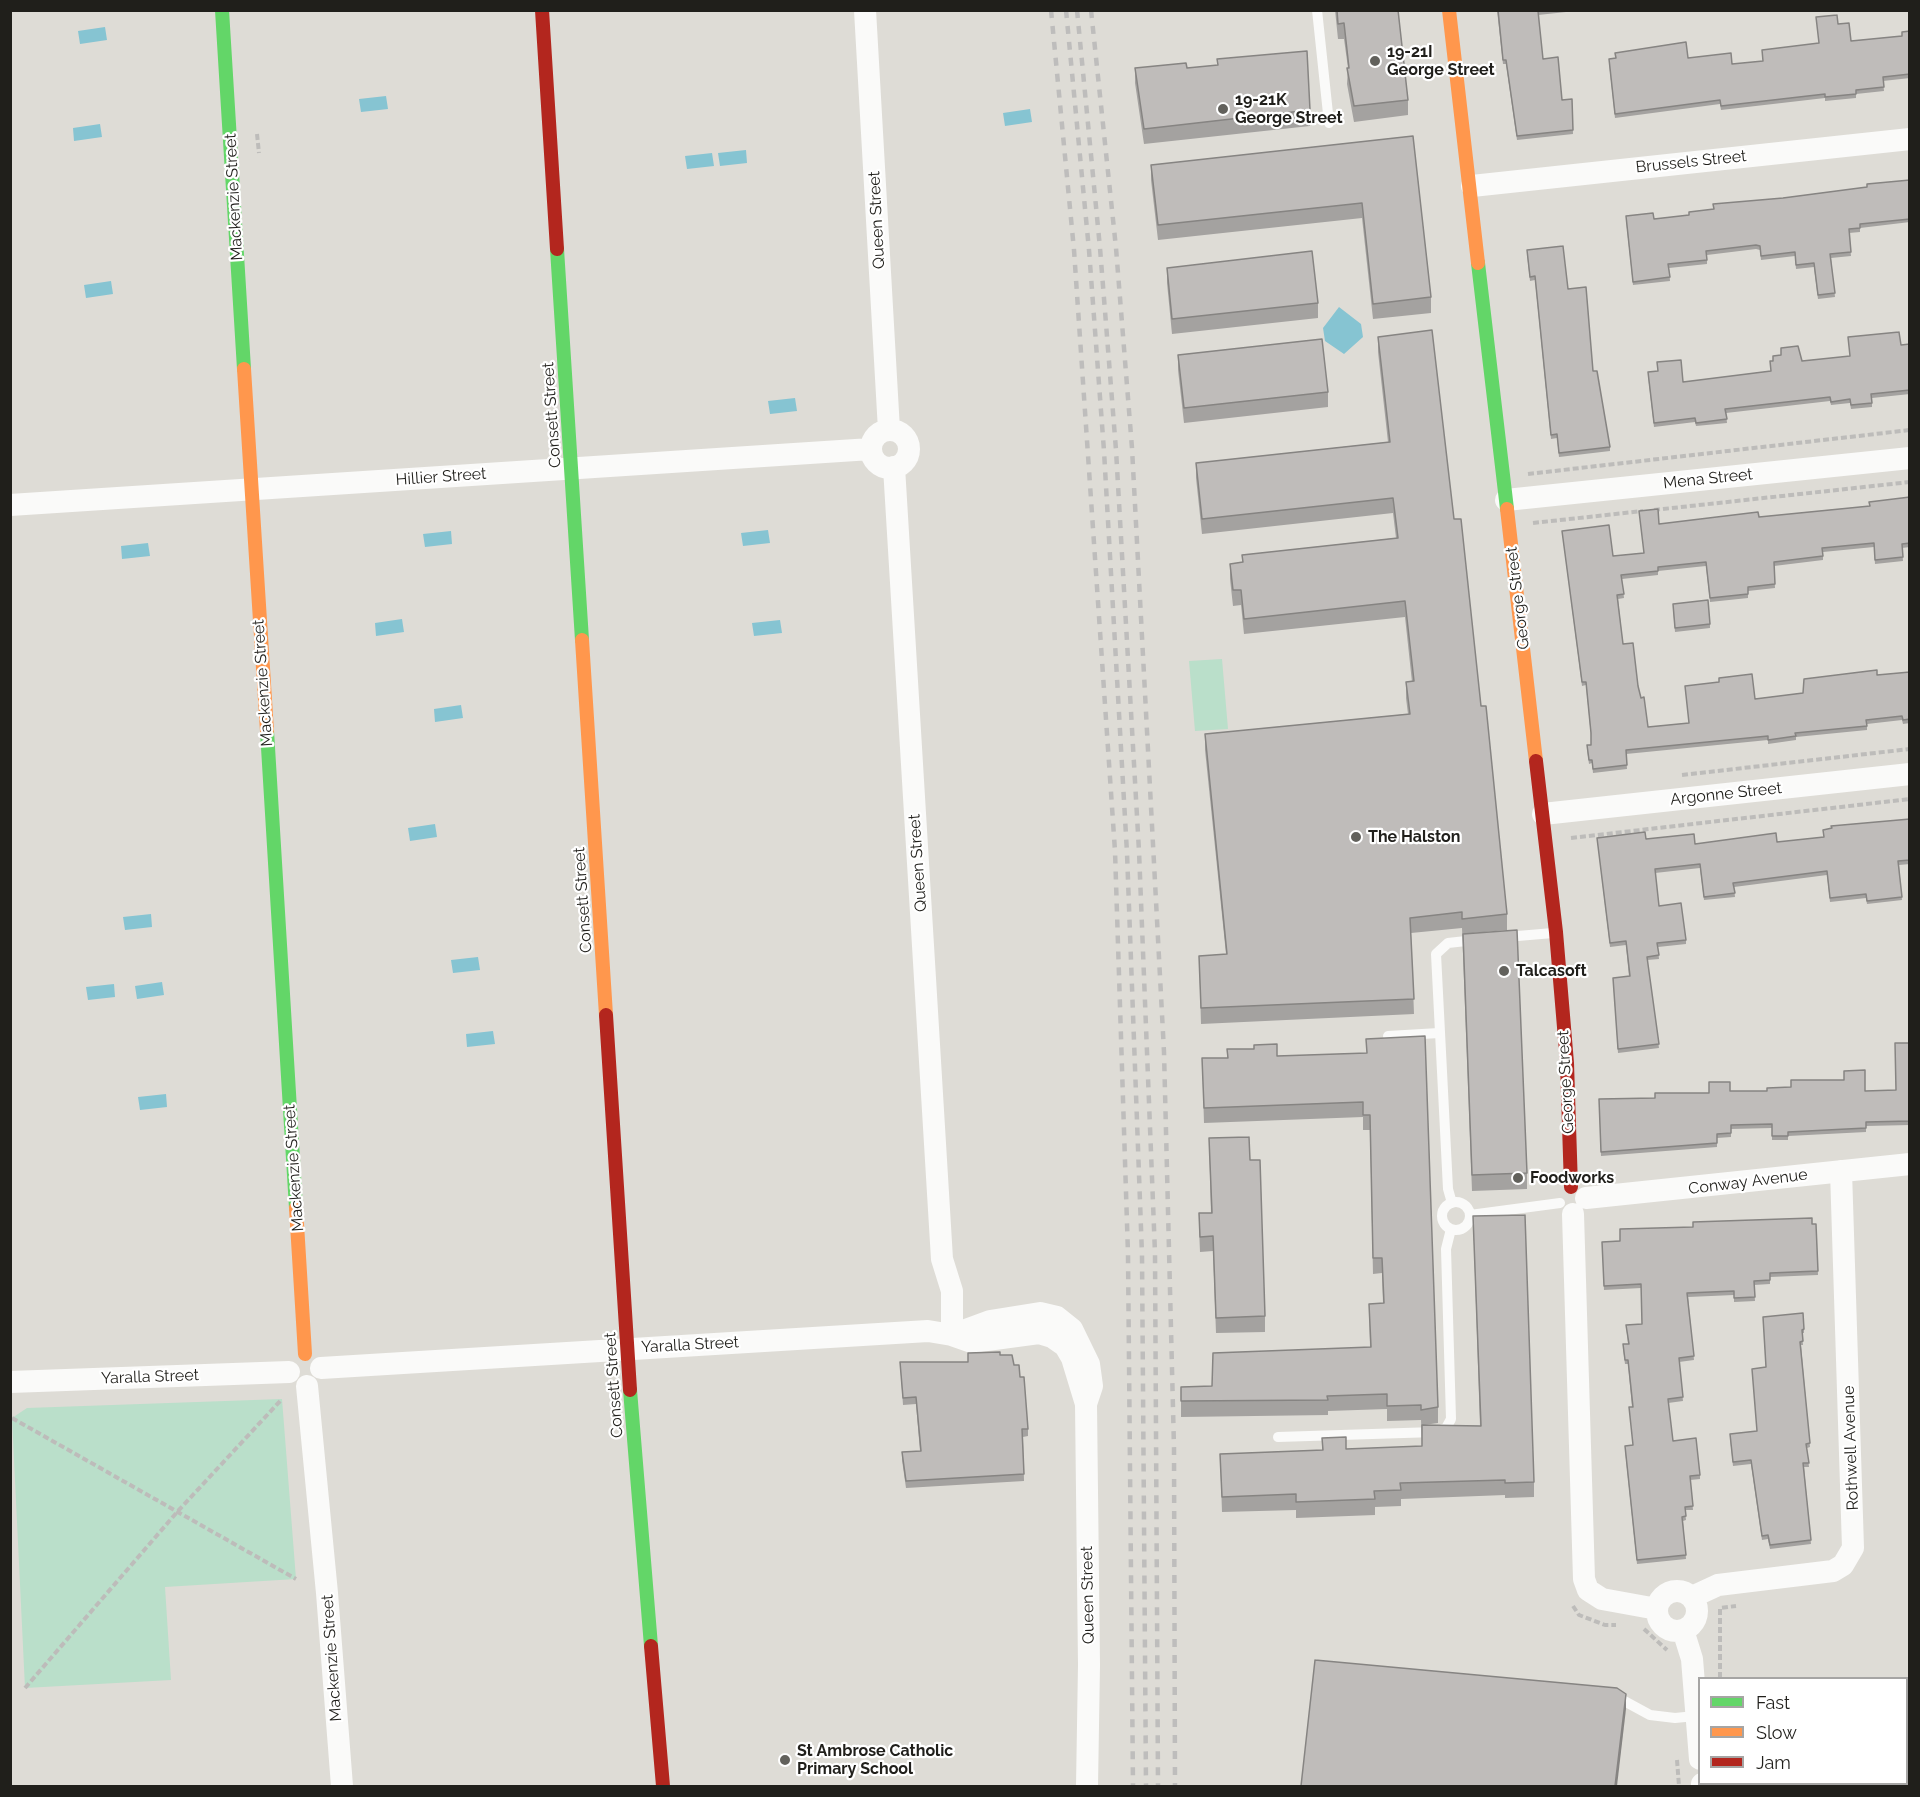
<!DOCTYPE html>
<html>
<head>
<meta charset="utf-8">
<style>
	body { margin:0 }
	#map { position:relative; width:1920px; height:1797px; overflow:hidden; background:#dedcd6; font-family:Raleway,sans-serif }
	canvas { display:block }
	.frame { position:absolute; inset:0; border:12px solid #201f1b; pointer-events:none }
	.legend { position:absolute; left:1698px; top:1677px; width:210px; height:108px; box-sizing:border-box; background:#fff; border:2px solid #a6a5a4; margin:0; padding:8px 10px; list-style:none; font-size:18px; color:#201f1b }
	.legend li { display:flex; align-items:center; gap:12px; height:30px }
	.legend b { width:30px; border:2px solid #a6a5a4 }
</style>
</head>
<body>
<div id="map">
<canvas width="1920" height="1797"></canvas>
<div class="frame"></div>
<ul class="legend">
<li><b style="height:8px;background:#63d668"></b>Fast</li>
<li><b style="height:8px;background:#ff974d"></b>Slow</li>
<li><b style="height:8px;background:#b3261e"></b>Jam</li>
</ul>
</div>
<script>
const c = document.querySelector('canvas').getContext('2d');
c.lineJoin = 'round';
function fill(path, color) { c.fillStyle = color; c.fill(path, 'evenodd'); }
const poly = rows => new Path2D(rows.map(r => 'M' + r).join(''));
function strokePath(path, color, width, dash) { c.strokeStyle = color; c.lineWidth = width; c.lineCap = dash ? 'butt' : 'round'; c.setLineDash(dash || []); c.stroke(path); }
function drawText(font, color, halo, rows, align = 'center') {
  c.font = font + ' Raleway,sans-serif'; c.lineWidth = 4.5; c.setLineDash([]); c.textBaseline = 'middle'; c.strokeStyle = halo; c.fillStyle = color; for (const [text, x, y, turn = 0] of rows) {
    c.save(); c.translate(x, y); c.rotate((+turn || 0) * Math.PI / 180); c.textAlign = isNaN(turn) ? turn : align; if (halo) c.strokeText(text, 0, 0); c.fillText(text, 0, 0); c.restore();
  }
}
fill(poly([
	[1222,659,1228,729,1195,731,1189,661],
	[282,1399,296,1579,165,1587,171,1680,25,1688,12,1418,27,1408]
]), '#badfca');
fill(poly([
	[105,27,107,40,80,44,78,31],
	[386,96,388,109,361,112,359,99],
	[1030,109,1032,122,1005,126,1003,113],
	[100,124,102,137,74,141,73,128],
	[746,150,747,163,720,166,718,153],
	[712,153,714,166,687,169,685,156],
	[111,281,113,294,86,298,84,285],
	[1339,307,1361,324,1363,337,1344,354,1325,341,1323,328],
	[795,398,797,411,770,414,768,401],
	[768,530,770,543,743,546,741,533],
	[451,531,452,544,425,547,423,534],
	[148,543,150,556,122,559,121,546],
	[402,619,404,632,376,636,375,623],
	[780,620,782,633,754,636,752,623],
	[461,705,463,718,435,722,434,709],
	[435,824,437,837,410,841,408,828],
	[151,914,152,927,125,930,123,917],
	[478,957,480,970,453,973,451,960],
	[162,982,164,995,137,999,135,986],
	[114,984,115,997,88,1000,86,987],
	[493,1031,495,1044,467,1047,466,1034],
	[166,1094,167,1107,140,1110,138,1097]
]), '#86c4d2');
strokePath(poly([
	[257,134,259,153],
	[1528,474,1910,430],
	[1654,510,1910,482],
	[1533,523,1643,511],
	[1682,775,1910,749],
	[1571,838,1910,799],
	[12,1418,296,1579],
	[1573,1606,1579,1615,1605,1625,1616,1625],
	[1644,1629,1667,1650],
	[1720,1678,1720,1608,1736,1606],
	[25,1688,178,1511,282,1399],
	[1677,1760,1679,1786]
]), '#bdbcba', 4, [6, 3]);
strokePath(poly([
	[1317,10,1329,123],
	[1506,937,1553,933],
	[1388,1036,1439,1033],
	'1442 1216a14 14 0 1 1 28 0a14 14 0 1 1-28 0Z',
	[1452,1203,1448,1189,1436,954,1448,943,1475,940],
	[1470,1215,1560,1203],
	[1278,1437,1435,1432,1446,1428,1451,1419,1446,1249,1451,1229],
	[1615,1696,1650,1715,1675,1718,1695,1716]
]), '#fafaf9', 10);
strokePath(poly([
	[865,10,889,430],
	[1472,186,1910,139],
	'871 449a19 19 0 1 1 38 0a19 19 0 1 1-38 0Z',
	[894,467,942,1259,952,1291,952,1335],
	[1506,500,1910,458],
	[10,505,871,449],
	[1543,814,1910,774],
	[1586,1198,1910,1164],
	[1573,1214,1584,1579,1588,1590,1602,1599,1657,1609],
	[952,1335,990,1321,1040,1313,1057,1317,1072,1329,1089,1364,1092,1386,1086,1404,1089,1665,1087,1786],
	[321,1368,928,1331,952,1335,972,1342,1039,1333,1052,1337,1065,1346,1072,1358,1086,1404],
	[10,1382,289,1372],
	[307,1386,327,1593,342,1786],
	'1657 1611a20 20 0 1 1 40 0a20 20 0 1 1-40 0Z',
	[1692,1597,1718,1585,1833,1571,1843,1565,1853,1548,1841,1171],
	[1683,1630,1692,1659,1700,1759],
	[1702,1784,1702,1786]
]), '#fafaf9', 22);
strokePath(poly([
	[222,10,244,369],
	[557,249,582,640],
	[1478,263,1507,509],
	[267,731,296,1208],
	[630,1390,651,1646]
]), '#63d668', 14);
strokePath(poly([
	[1449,10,1478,263],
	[244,369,267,731],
	[1507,509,1536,761],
	[582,640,606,1015],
	[296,1208,305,1354]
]), '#ff974d', 14);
strokePath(poly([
	[542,10,557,249],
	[1536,761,1556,932,1567,1063,1571,1187],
	[606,1015,630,1390],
	[651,1646,663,1786]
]), '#b3261e', 14);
strokePath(poly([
	[1051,10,1074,250,1115,851,1128,1254,1133,1786],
	[1066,10,1089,250,1104,451,1127,853,1142,1255,1146,1786],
	[1077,10,1100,248,1116,450,1139,851,1155,1253,1158,1786],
	[1091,10,1116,248,1132,448,1164,1052,1174,1448,1175,1786]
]), '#bebdbc', 4.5, [8, 8]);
fill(poly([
	[1335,10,1398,10,1408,100,1408,115,1354,122,1347,84,1348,68,1344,39,1338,39],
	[1497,10,1566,10,1566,12,1538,15,1543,59,1562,100,1572,99,1573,134,1517,140,1506,64,1503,64],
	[1838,24,1851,41,1902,36,1910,31,1910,78,1883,81,1884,91,1856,94,1856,98,1825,101,1825,98,1721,110,1720,104,1615,118,1609,63,1616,58,1615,53,1688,58,1732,64,1763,61,1819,43],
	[1135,68,1187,68,1310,110,1310,126,1144,144,1135,83],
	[1413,136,1431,297,1431,313,1373,319,1362,218,1158,240,1151,180,1151,165],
	[1910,180,1910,222,1860,228,1860,232,1849,233,1851,256,1831,258,1835,297,1818,299,1814,267,1796,269,1795,256,1761,260,1760,250,1756,249,1707,255,1707,264,1669,268,1670,281,1633,285,1626,220,1654,219,1689,215,1713,209,1783,198,1867,187],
	[1527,254,1568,289,1593,371,1610,447,1610,451,1559,457,1557,438,1551,439,1535,280,1530,281],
	[1167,268,1318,303,1318,318,1172,334,1167,283],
	[1378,337,1454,519,1481,706,1507,914,1507,930,1473,933,1527,1173,1527,1189,1472,1191,1462,928,1411,933,1414,1014,1201,1024,1199,956,1226,954,1205,750,1205,734,1408,714,1406,698,1406,682,1412,682,1405,617,1244,634,1241,605,1233,606,1230,579,1230,564,1242,562,1242,555,1396,538,1393,513,1202,534,1196,478,1196,463,1388,442,1378,352],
	[1910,344,1910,394,1872,398,1872,407,1851,409,1850,403,1831,405,1830,401,1726,413,1727,423,1696,426,1695,422,1654,427,1648,376,1683,382,1771,371,1802,361,1850,356],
	[1178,355,1328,392,1328,407,1184,423,1178,370],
	[1910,497,1910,547,1902,548,1903,561,1875,564,1874,547,1823,552,1823,560,1774,566,1775,588,1748,591,1748,598,1710,602,1706,566,1658,571,1658,575,1622,579,1624,598,1618,599,1623,644,1638,686,1648,727,1689,723,1685,686,1755,699,1803,693,1877,675,1910,672,1910,723,1903,724,1902,720,1867,724,1867,730,1796,737,1796,740,1768,744,1768,740,1626,754,1627,769,1593,773,1592,763,1589,764,1587,749,1591,745,1591,736,1586,685,1582,686,1562,531,1613,556,1643,553,1659,524,1759,517,1869,506],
	[1673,608,1710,624,1710,628,1675,632],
	[1910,819,1910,864,1899,865,1902,900,1867,904,1866,898,1830,902,1827,875,1734,887,1735,897,1704,900,1700,868,1655,873,1659,906,1686,940,1686,944,1658,947,1659,959,1647,960,1659,1048,1618,1053,1613,978,1629,977,1626,945,1610,947,1597,838,1646,839,1695,844,1777,842,1823,837],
	[1910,1043,1910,1125,1866,1126,1866,1132,1788,1136,1788,1140,1772,1140,1772,1128,1731,1129,1731,1137,1717,1138,1717,1147,1601,1156,1599,1099,1655,1098,1730,1091,1865,1091,1896,1090],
	[1227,1049,1277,1056,1366,1053,1438,1407,1438,1423,1424,1425,1480,1426,1473,1216,1534,1482,1534,1497,1505,1498,1505,1495,1401,1499,1401,1506,1375,1507,1375,1515,1296,1518,1296,1510,1222,1512,1220,1454,1322,1450,1322,1438,1346,1449,1422,1446,1421,1420,1387,1421,1387,1409,1328,1411,1328,1415,1181,1417,1181,1387,1212,1386,1370,1347,1369,1304,1383,1303,1382,1273,1373,1274,1370,1130,1363,1130,1363,1117,1204,1123,1202,1058,1227,1058],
	[1209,1138,1250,1160,1265,1316,1265,1332,1216,1333,1213,1251,1200,1252,1199,1228,1199,1213,1211,1213],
	[1816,1224,1818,1275,1770,1277,1770,1284,1754,1285,1755,1301,1734,1302,1734,1295,1688,1297,1694,1360,1679,1362,1683,1401,1668,1403,1673,1441,1700,1475,1700,1479,1690,1480,1693,1510,1685,1510,1686,1520,1683,1521,1686,1559,1637,1564,1625,1450,1633,1445,1632,1407,1628,1364,1625,1364,1623,1348,1628,1344,1626,1325,1642,1324,1641,1288,1604,1290,1602,1242],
	[1763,1317,1804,1329,1804,1333,1802,1333,1803,1345,1801,1345,1810,1447,1807,1448,1809,1467,1804,1467,1811,1544,1770,1549,1768,1539,1762,1540,1751,1464,1733,1466,1730,1438,1757,1431,1766,1367],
	[1000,1355,1014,1365,1020,1377,1028,1429,1028,1436,1023,1437,1024,1481,906,1488,902,1460,902,1452,920,1451,916,1404,903,1405,900,1362,968,1362]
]), '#a4a2a0');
fill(poly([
	[1626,1694,1626,1709,1617,1786,1615,1786]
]), '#868482');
const building = poly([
	[1337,10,1398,10,1408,100,1354,106,1347,68,1349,68,1344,23,1338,24,1337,10],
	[1498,10,1543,10,1538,11,1543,59,1558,57,1562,100,1572,99,1573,130,1517,136,1506,60,1503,60,1498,10],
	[1837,15,1838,24,1849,23,1851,41,1902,36,1902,32,1910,31,1910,74,1883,77,1884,87,1856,90,1856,94,1825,97,1825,94,1721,106,1720,100,1615,114,1609,59,1616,58,1615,53,1686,42,1688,58,1731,53,1732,64,1763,61,1762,50,1819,43,1816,17,1837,15],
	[1307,51,1310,110,1144,129,1135,68,1186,63,1187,68,1218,65,1217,59,1307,51],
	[1413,136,1431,297,1373,304,1362,203,1158,225,1151,165,1413,136],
	[1910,180,1910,219,1860,224,1860,228,1849,229,1851,252,1830,254,1835,293,1818,295,1814,263,1796,265,1795,252,1761,256,1760,246,1756,245,1706,251,1707,260,1668,264,1670,277,1633,282,1626,216,1653,213,1654,219,1689,215,1689,212,1714,209,1713,204,1783,198,1867,187,1867,184,1910,180],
	[1563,246,1568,289,1586,287,1593,371,1597,371,1610,447,1559,453,1557,434,1551,435,1535,276,1530,277,1527,250,1563,246],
	[1312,251,1318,303,1172,319,1167,268,1312,251],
	[1432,330,1454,519,1461,519,1481,706,1486,706,1507,914,1462,919,1462,912,1410,918,1414,999,1201,1008,1199,956,1227,954,1205,734,1410,714,1406,682,1414,681,1405,601,1244,619,1241,590,1233,590,1230,564,1243,562,1242,555,1398,538,1393,498,1202,519,1196,463,1390,442,1378,337,1432,330],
	[1899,332,1901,345,1910,344,1910,390,1871,394,1872,403,1851,405,1850,399,1831,402,1830,397,1725,409,1727,419,1696,423,1695,418,1654,423,1648,372,1658,371,1657,362,1681,360,1683,382,1771,371,1770,361,1773,361,1773,356,1781,355,1781,348,1798,346,1802,361,1850,356,1848,337,1899,332],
	[1322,339,1328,392,1184,408,1178,355,1322,339],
	[1910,497,1910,543,1902,544,1903,557,1875,560,1874,543,1822,548,1823,556,1774,562,1775,584,1748,587,1748,594,1710,598,1706,562,1658,567,1658,571,1621,575,1624,594,1617,595,1623,644,1633,643,1638,686,1641,698,1644,697,1648,727,1689,723,1685,686,1719,682,1719,678,1752,674,1755,699,1803,693,1804,679,1877,670,1877,675,1910,672,1910,719,1903,720,1902,716,1866,720,1867,726,1795,733,1796,736,1768,740,1768,736,1626,750,1627,765,1593,769,1592,760,1589,760,1587,745,1591,745,1591,733,1586,682,1582,682,1562,531,1609,525,1613,556,1644,553,1639,511,1658,509,1659,524,1758,512,1759,517,1870,506,1869,502,1910,497],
	[1708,600,1710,624,1675,628,1673,604,1708,600],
	[1910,819,1910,860,1898,861,1902,897,1867,901,1866,894,1830,898,1827,871,1733,883,1735,893,1704,897,1700,864,1655,869,1659,906,1681,903,1686,940,1657,943,1659,955,1647,957,1659,1044,1618,1049,1613,978,1630,976,1626,941,1610,943,1597,838,1645,832,1646,839,1694,834,1695,844,1776,833,1777,842,1824,837,1823,830,1832,828,1831,826,1910,819],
	[1517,930,1527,1173,1472,1175,1463,934,1517,930],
	[1425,1036,1438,1407,1421,1410,1421,1405,1387,1406,1387,1394,1327,1396,1328,1400,1181,1401,1181,1387,1212,1386,1213,1353,1371,1347,1369,1304,1384,1303,1382,1258,1373,1258,1370,1115,1363,1115,1363,1102,1204,1108,1202,1058,1228,1058,1227,1049,1254,1049,1254,1045,1277,1044,1277,1056,1367,1053,1366,1039,1425,1036],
	[1895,1043,1910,1043,1910,1121,1866,1122,1866,1128,1788,1132,1788,1136,1772,1136,1772,1124,1731,1125,1731,1133,1717,1134,1717,1143,1601,1152,1599,1099,1655,1098,1655,1093,1709,1093,1709,1082,1730,1082,1730,1091,1767,1091,1767,1088,1791,1087,1791,1080,1844,1080,1844,1071,1865,1070,1865,1091,1896,1090,1895,1043],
	[1249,1137,1250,1160,1260,1160,1265,1316,1216,1318,1213,1236,1200,1237,1199,1213,1212,1213,1209,1138,1249,1137],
	[1525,1215,1534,1482,1505,1483,1505,1480,1400,1483,1401,1490,1374,1491,1375,1499,1296,1502,1296,1494,1222,1497,1220,1454,1323,1450,1322,1438,1346,1437,1346,1449,1422,1446,1422,1425,1481,1426,1473,1216,1525,1215],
	[1812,1218,1812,1224,1816,1224,1818,1271,1770,1273,1770,1280,1754,1281,1755,1297,1734,1298,1734,1291,1687,1293,1694,1356,1679,1358,1683,1397,1668,1399,1673,1441,1696,1438,1700,1475,1690,1476,1693,1506,1685,1507,1686,1516,1682,1517,1686,1555,1637,1560,1625,1446,1633,1445,1629,1407,1633,1407,1628,1360,1625,1360,1623,1344,1629,1344,1626,1325,1642,1324,1641,1284,1604,1286,1602,1242,1620,1241,1620,1229,1693,1227,1693,1222,1812,1218],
	[1803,1313,1804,1329,1802,1330,1803,1341,1800,1342,1810,1443,1806,1444,1809,1463,1803,1463,1811,1540,1770,1545,1768,1535,1762,1536,1751,1460,1733,1462,1730,1434,1757,1431,1752,1369,1766,1367,1763,1317,1803,1313],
	[1000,1352,1000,1355,1012,1355,1014,1365,1019,1365,1020,1377,1024,1377,1028,1429,1022,1429,1024,1474,906,1481,902,1452,921,1451,916,1397,903,1398,900,1362,968,1362,968,1353,1000,1352],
	[1315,1660,1617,1688,1626,1694,1615,1786,1301,1786,1315,1660]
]);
fill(building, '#bfbcba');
strokePath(building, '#868482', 1.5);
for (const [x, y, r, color] of [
	[1375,61,6,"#62615c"],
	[1223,109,6,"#62615c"],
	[1356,837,6,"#62615c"],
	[1504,971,6,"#62615c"],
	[1518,1178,6,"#62615c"],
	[785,1760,6,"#62615c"]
]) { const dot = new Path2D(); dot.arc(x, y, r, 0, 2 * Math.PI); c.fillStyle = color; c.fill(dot); strokePath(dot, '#fff', 2); }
drawText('bold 16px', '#201f1b', '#fff', [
	["19-21I",1387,52],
	["George Street",1387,70],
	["19-21K",1235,100],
	["George Street",1235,118],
	["The Halston",1368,837],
	["Talcasoft",1516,971],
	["Foodworks",1530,1178],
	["St Ambrose Catholic",797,1751],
	["Primary School",797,1769]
], 'left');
drawText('16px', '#201f1b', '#fff', [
	["Brussels Street",1691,162,-6],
	["Mackenzie Street",234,197,-93],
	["Queen Street",877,220,-93],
	["Consett Street",552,415,-94],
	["Hillier Street",441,477,-4],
	["Mena Street",1708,479,-6],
	["George Street",1518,598,-97],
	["Mackenzie Street",263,683,-94],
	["Argonne Street",1726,794,-6],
	["Queen Street",918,863,-94],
	["Consett Street",583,900,-94],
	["George Street",1566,1082,-93],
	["Mackenzie Street",294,1168,-94],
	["Conway Avenue",1748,1182,-7],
	["Yaralla Street",690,1345,-3],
	["Yaralla Street",150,1377,-2],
	["Consett Street",614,1385,-94],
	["Rothwell Avenue",1851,1448,-92],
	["Queen Street",1088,1595,-91],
	["Mackenzie Street",332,1658,-94]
]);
</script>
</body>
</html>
